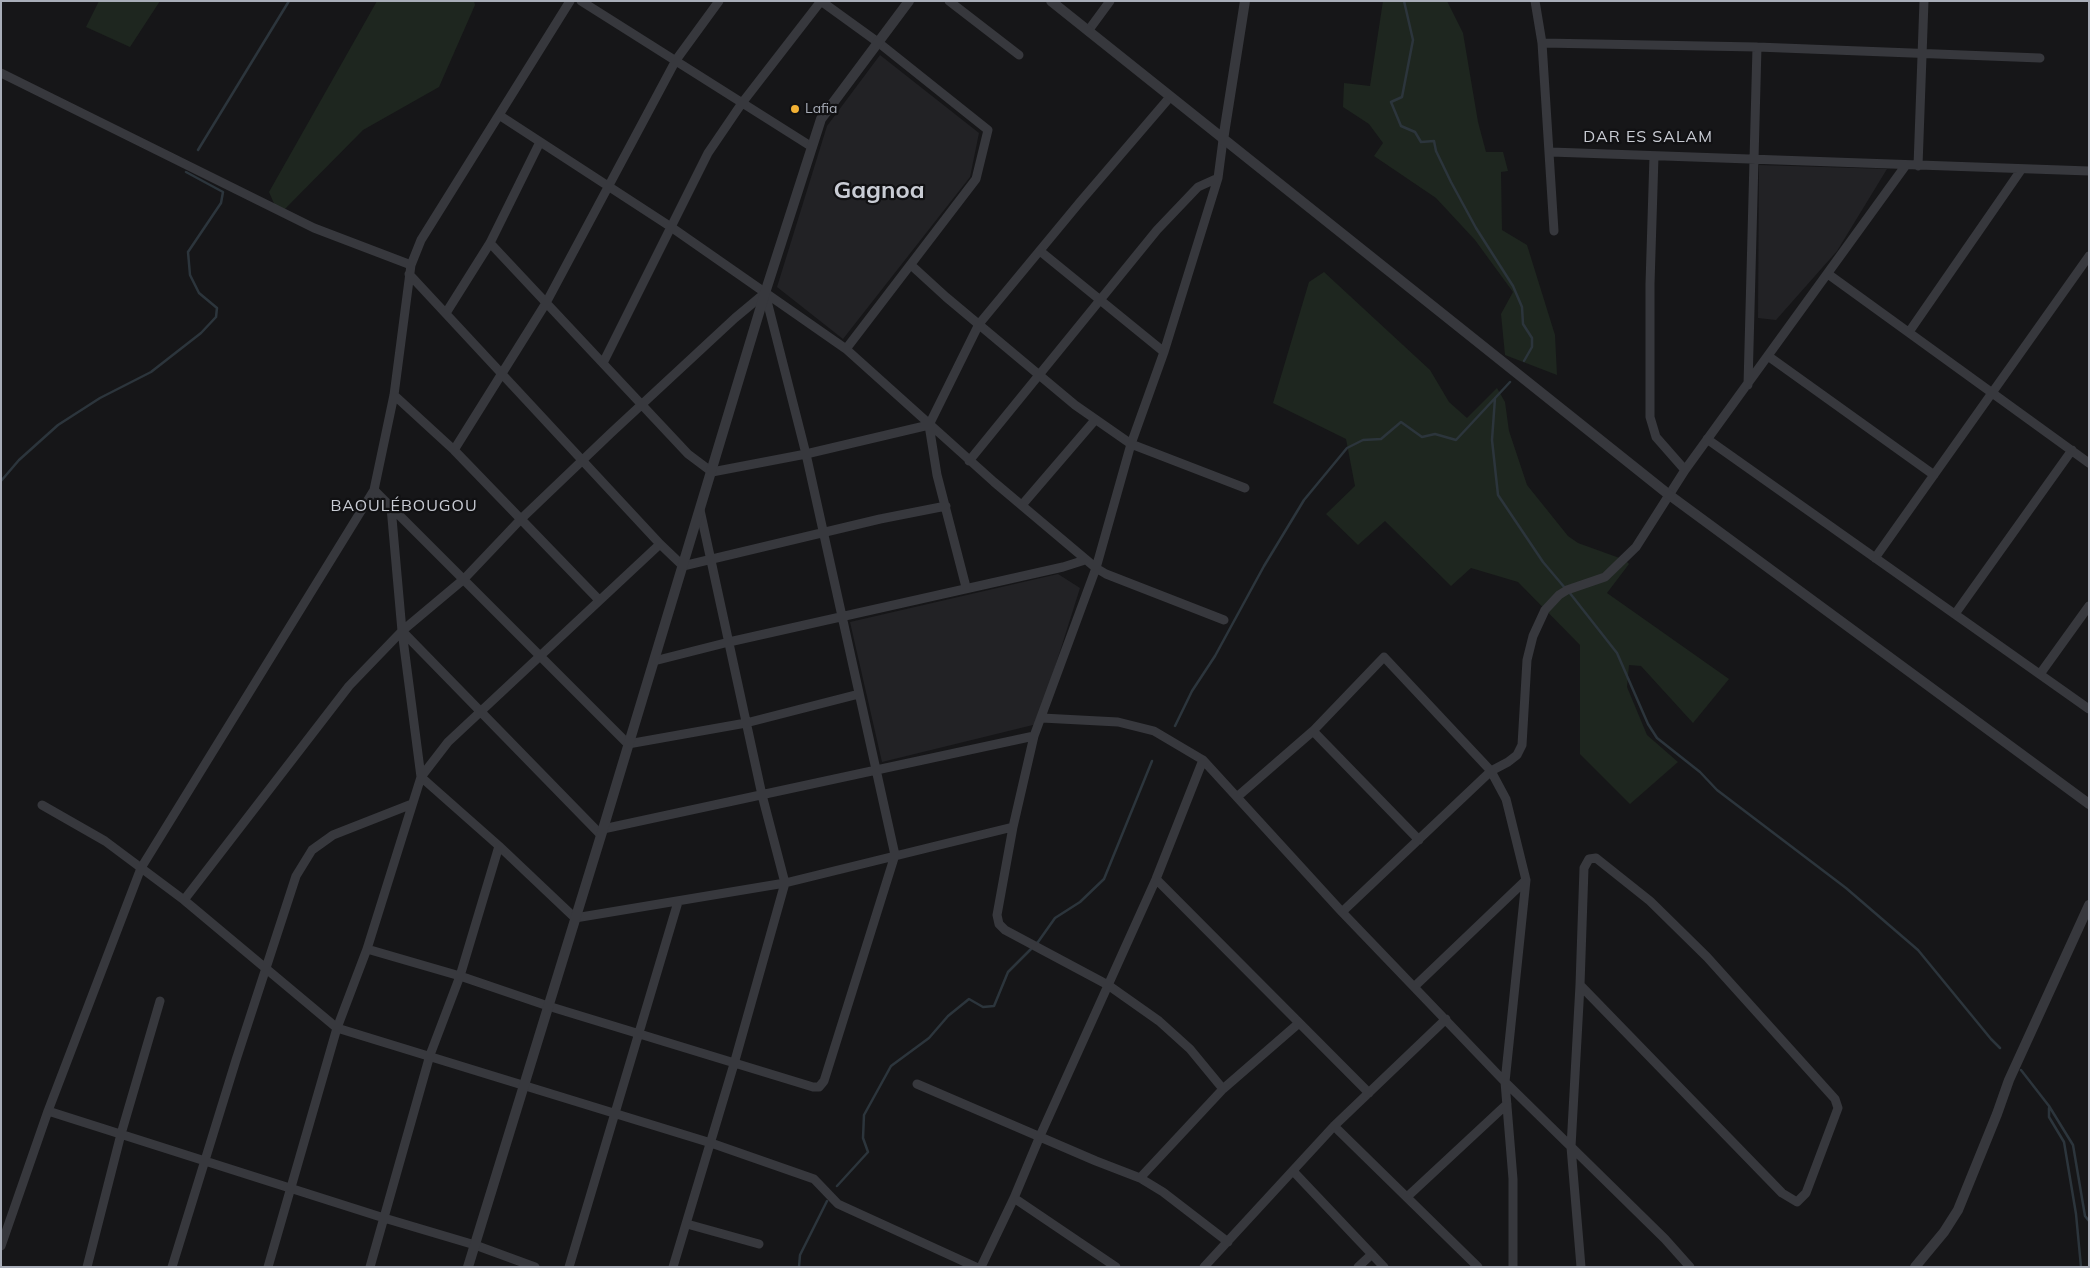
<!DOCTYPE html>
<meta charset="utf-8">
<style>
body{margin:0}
#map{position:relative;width:2090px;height:1268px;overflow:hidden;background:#161618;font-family:Mulish,sans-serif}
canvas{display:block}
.frame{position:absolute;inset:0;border:2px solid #a8adb8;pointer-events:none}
</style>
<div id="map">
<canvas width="2090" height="1268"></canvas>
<div class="frame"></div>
</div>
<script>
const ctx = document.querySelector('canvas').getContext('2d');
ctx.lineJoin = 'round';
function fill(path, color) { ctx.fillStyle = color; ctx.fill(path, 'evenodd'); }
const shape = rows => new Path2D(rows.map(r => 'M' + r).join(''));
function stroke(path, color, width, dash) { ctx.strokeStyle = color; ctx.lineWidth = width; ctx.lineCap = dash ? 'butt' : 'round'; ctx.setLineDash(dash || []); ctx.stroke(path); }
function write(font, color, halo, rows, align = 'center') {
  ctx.font = font + ' Mulish,sans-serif'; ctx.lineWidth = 4.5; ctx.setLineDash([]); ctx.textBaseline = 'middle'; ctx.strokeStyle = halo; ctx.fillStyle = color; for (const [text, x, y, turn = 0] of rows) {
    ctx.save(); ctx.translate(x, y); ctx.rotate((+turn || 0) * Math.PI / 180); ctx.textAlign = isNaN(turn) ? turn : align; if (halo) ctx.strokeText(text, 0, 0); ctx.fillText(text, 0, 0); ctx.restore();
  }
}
const built = shape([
 [880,55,979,133,970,177,843,339,777,287,827,126],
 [1759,165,1887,169,1837,251,1776,320,1758,318],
 [1058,574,1080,588,1037,724,882,762,850,622]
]);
const green = shape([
 [99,1,160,1,130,47,86,27],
 [377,1,474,1,475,5,439,87,363,130,279,215,269,192],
 [1383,1,1447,1,1463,33,1478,122,1486,152,1503,152,1508,171,1501,172,1502,230,1527,245,1555,335,1557,375,1505,355,1501,314,1513,292,1475,240,1436,198,1374,156,1383,143,1369,124,1343,107,1344,83,1370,86],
 [1324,272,1430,370,1449,402,1467,418,1497,388,1505,402,1509,431,1527,485,1568,536,1578,543,1625,560,1629,564,1607,593,1729,679,1693,723,1641,666,1629,665,1627,687,1647,735,1678,762,1630,804,1580,754,1580,645,1518,582,1471,568,1451,586,1385,521,1358,545,1326,514,1355,486,1346,439,1273,403,1309,282]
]);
const stream = shape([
 [1404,1,1413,40,1402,97,1391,102,1401,126,1415,132,1421,142,1434,141,1436,151,1451,182,1476,228,1513,286,1522,307,1523,324,1532,338,1532,347,1524,361],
 [198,150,289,1],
 [1495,398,1492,440,1498,495,1543,562,1565,588],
 [1,481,19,460,58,425,100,398,151,372,201,333,216,317,217,308,199,293,190,275,188,252,221,203,223,192,186,172],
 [1569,592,1617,653,1648,724,1657,738,1700,772,1717,790,1846,888,1918,950,1991,1039,2000,1048],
 [1175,726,1192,691,1215,656,1264,566,1304,500,1347,448,1363,440,1381,439,1401,422,1422,437,1435,434,1456,440,1510,382],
 [2021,1070,2049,1106,2073,1145,2085,1216,2089,1221],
 [2049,1108,2049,1117,2064,1142,2076,1214,2081,1267],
 [837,1186,868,1152,863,1138,864,1115,891,1066,929,1038,948,1016,969,999,983,1007,994,1006,1008,972,1038,942,1055,918,1080,902,1104,879,1152,761],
 [799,1267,800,1255,827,1201]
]);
const minor = shape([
 [581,1,812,147],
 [821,1,879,43,988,130,976,179,846,349],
 [949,1,1019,55],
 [1535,1,1542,43,1554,231],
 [1088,31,1110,1],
 [1542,43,1757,47,2040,58],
 [1,73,314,228,411,265],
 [499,115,671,227,846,349,994,482,1096,568,1106,574,1224,620],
 [1551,152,2089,171],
 [1654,156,1650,284,1650,417,1656,437,1685,470],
 [1918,166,1924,1],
 [490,243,688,454,712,472,806,454,929,425],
 [1040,251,1164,352],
 [911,265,946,297,1075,405,1131,444,1245,488],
 [409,274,660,544,683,566,880,519,946,506],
 [1828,274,2089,463],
 [446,313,490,243,540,142],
 [1909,332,2021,170],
 [1768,356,1934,475],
 [603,363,708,153,742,103,821,1],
 [1748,385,1757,47],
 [394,395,454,450,599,600],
 [1707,439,2089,709],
 [454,450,546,303,676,60,719,1],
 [969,461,1157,230,1198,187,1218,178],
 [374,490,628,744,746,723,859,694],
 [1022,505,1095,420],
 [391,507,402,631,421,777,499,846,575,918,785,883,1013,827],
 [1875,558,2089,256],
 [966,587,937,475,929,425,979,324,1080,202,1170,97],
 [1955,614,2072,450],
 [402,631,601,835],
 [654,661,729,642,1063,567,1085,560],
 [2040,674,2089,606],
 [1042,718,1118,722,1154,731,1203,760,1342,912,1414,987,1505,1082,1665,1239,1690,1267],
 [1313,731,1419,840],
 [1237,797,1313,731,1384,657,1491,771,1506,799,1526,880,1505,1082,1513,1179,1513,1267],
 [42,805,105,841,184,900,337,1028,711,1143,814,1179,838,1204,976,1267],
 [603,829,1034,736],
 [1156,879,1369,1093],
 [184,900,349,686,402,631,464,579,521,519,611,433,735,318,765,293],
 [1342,912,1491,771,1508,762,1517,755,1522,745,1527,660,1533,636,1545,610,1559,595,1567,590,1605,577,1636,547,1685,470,1906,165],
 [367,949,460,976,548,1006,813,1087,819,1087,824,1081,895,855,806,454,765,293],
 [1580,985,1782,1193,1797,1202,1806,1193,1838,1108,1835,1099,1707,957,1650,901,1596,858,1589,859,1584,868,1580,985,1571,1147,1581,1267],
 [1414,987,1526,880],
 [917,1084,1096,1161,1140,1178,1163,1192,1228,1242],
 [1223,1089,1190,1049,1159,1021,1108,985,1005,930,999,924,997,915,1013,827,1034,736,1096,568,1131,444,1164,352,1218,178,1223,140],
 [48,1111,384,1218,475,1245,535,1267],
 [1334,1126,1478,1267],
 [1293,1171,1384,1267],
 [1140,1178,1223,1089,1299,1023],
 [1407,1197,1507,1104],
 [1014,1198,1116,1267],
 [687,1224,759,1244],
 [1,1246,48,1111,141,868,374,490,394,395,411,265,421,240,570,1],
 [87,1267,121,1134,160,1001],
 [172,1267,236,1060,296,876,312,850,333,835,412,804],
 [268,1267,337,1028,367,949,421,777,448,742,660,544],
 [370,1267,430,1055,460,976,499,846],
 [569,1267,678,902],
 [673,1267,734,1064,785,883,762,795,700,510],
 [981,1267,1014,1198,1040,1136,1156,879,1203,760],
 [1204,1267,1334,1126,1446,1019],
 [1358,1267,1372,1254]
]);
const tertiary = shape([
 [1051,1,1668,494,2089,804],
 [1223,140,1245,1],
 [468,1267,603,829,765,293,821,119,909,1],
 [1915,1267,1944,1232,1958,1210,1997,1114,2009,1080,2089,905]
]);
const markers = [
 [795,109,5,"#f2b134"]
];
const poiNames = [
 ["Lafia",805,109]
];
const quarterNames = [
 ["DAR ES SALAM",1648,137],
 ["BAOULÉBOUGOU",404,506]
];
const townNames = [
 ["Gagnoa",879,191]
];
fill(built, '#222225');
fill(green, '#1e261f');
stroke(stream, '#2c353c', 2.5);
stroke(minor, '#37383d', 9);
stroke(tertiary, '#37383d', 10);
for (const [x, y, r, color] of markers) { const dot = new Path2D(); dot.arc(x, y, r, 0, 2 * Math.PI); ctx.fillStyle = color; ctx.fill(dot); stroke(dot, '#111113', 2); }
write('14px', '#a8adb8', '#111113', poiNames, 'left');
ctx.letterSpacing = '1px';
write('16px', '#c9ccd4', '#111113', quarterNames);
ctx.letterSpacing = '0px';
write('bold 24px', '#c9ccd4', '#111113', townNames);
</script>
